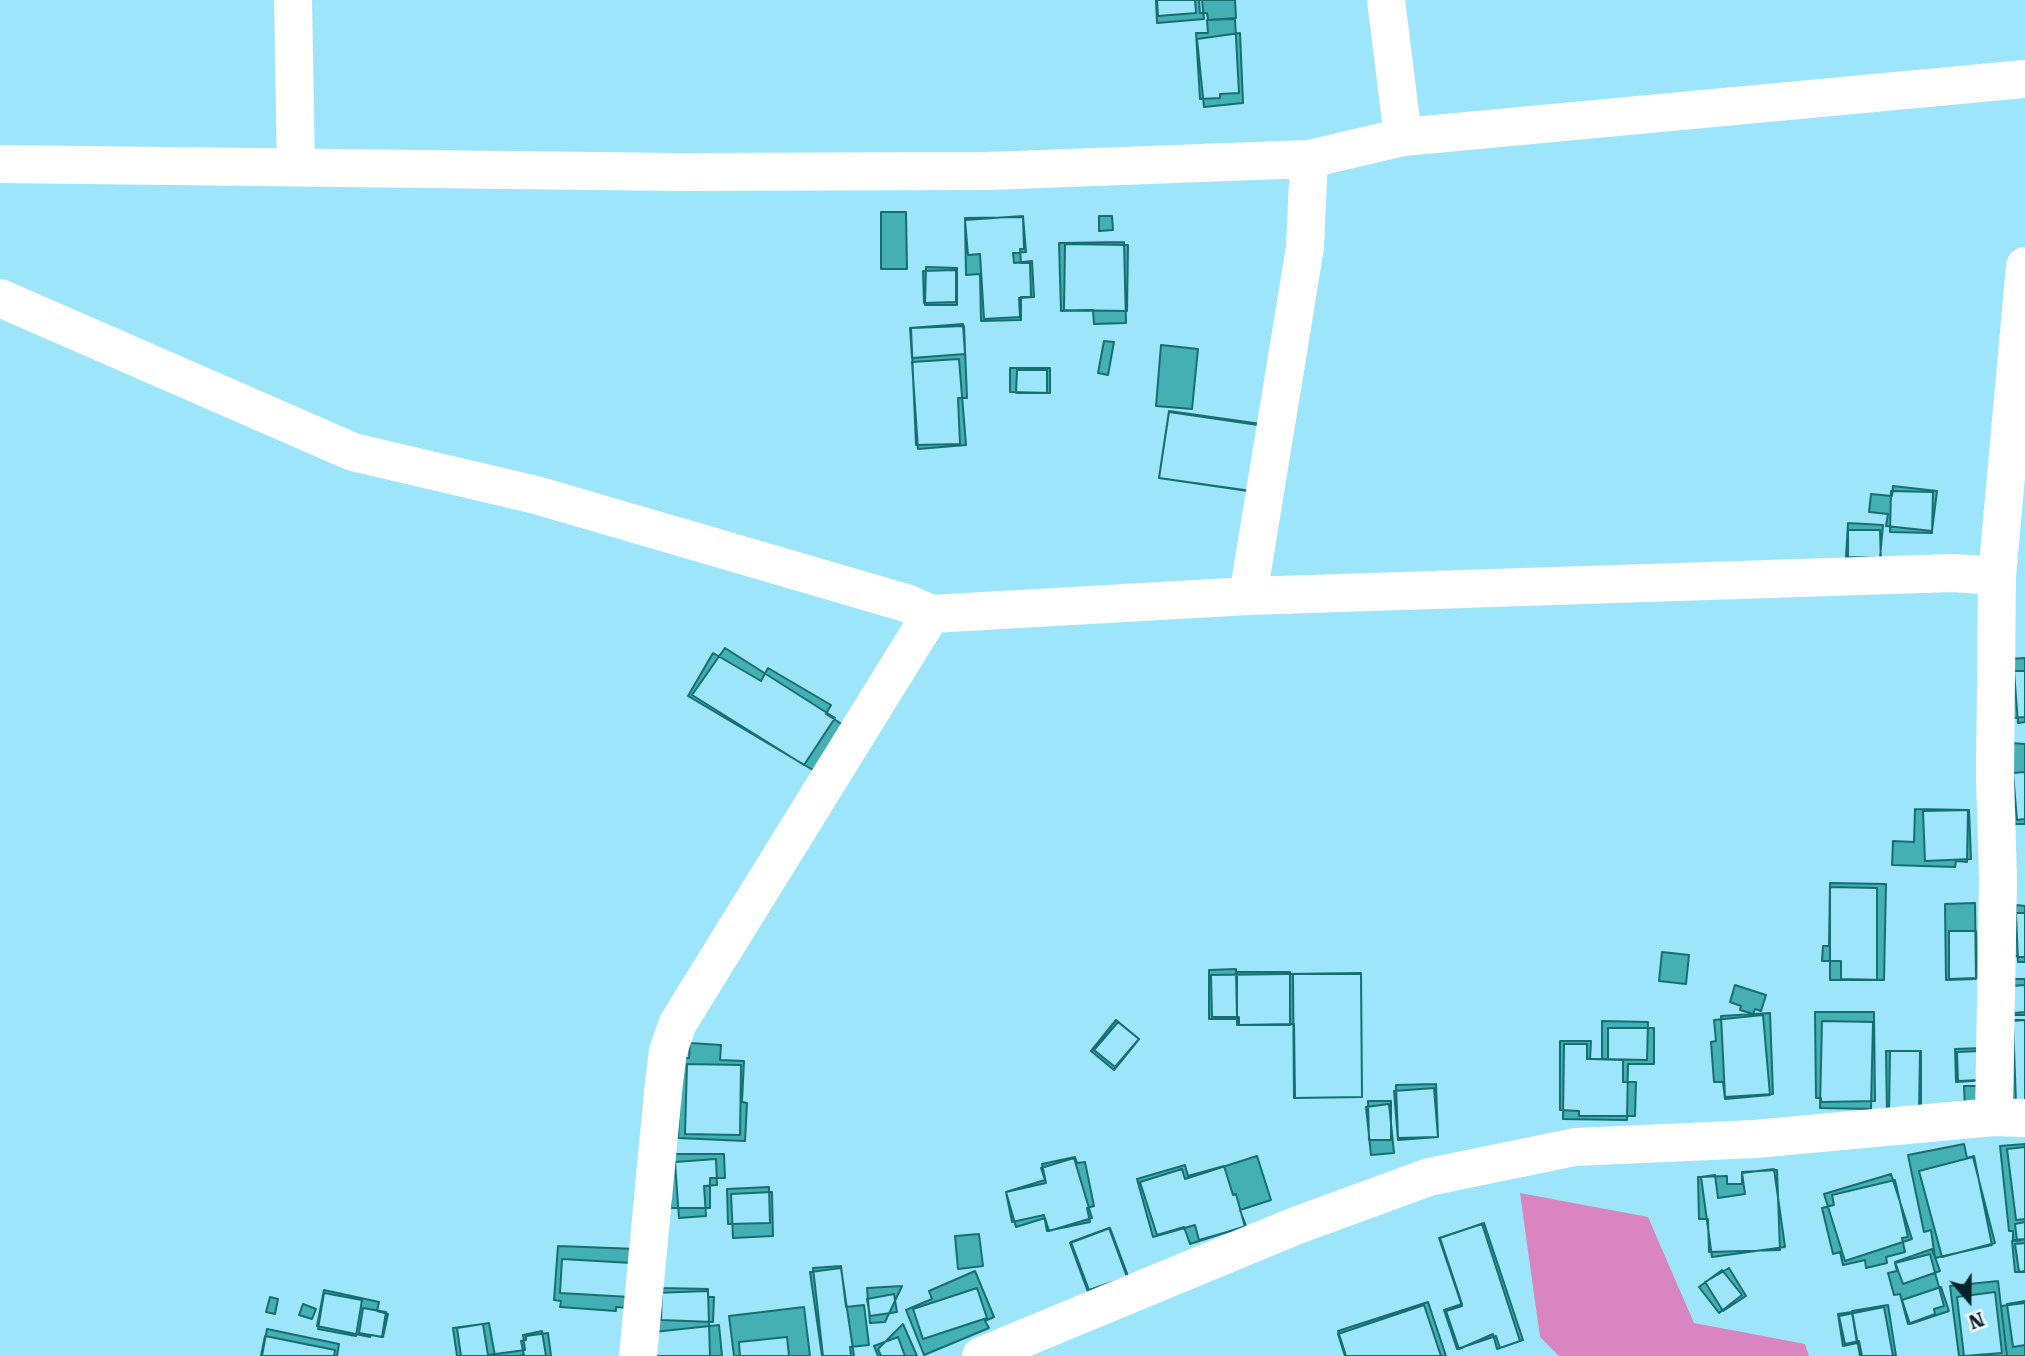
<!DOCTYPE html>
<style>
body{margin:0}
#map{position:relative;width:2025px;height:1356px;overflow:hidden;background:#9de5fb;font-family:"Roboto Serif",serif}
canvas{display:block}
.north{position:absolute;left:1934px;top:1265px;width:70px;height:70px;-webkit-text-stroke:5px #f3fbfe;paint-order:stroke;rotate:160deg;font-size:19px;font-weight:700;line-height:28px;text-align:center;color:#05242c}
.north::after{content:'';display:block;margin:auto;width:24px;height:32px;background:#05242c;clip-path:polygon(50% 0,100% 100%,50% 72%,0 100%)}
</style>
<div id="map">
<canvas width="2025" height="1356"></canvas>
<div class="north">N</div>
</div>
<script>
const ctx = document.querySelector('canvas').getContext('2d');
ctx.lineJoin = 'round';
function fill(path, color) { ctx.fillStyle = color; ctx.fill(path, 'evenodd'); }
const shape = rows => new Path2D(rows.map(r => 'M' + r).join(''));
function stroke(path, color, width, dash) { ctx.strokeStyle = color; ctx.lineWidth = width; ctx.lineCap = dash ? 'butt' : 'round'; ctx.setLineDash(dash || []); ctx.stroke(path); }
const forest = shape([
 [1520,1193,1648,1217,1694,1323,1805,1344,1809,1356,1559,1356,1540,1337]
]);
const building = shape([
 [1156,0,1202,0,1204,19,1157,23,1156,0],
 [1157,0,1195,0,1196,13,1158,16,1157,0],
 [1199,0,1235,0,1236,18,1208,20,1207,13,1200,13,1199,0],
 [1235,19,1239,93,1220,94,1220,98,1200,99,1196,33,1208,33,1207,20,1235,19],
 [1240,33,1243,103,1204,107,1197,39,1240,33],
 [881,212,906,212,907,269,881,269,881,212],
 [1023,216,1026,252,1013,253,1014,263,1032,261,1034,297,1019,298,1020,317,984,319,980,254,968,255,965,220,1023,216],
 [1099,216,1112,216,1113,230,1099,231,1099,216],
 [1023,217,1024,249,1020,249,1021,263,1030,263,1031,297,1021,297,1021,320,981,321,980,274,966,275,965,218,1023,217],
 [1124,242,1126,323,1094,324,1093,310,1061,311,1059,243,1124,242],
 [1065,244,1128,245,1127,311,1064,310,1065,244],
 [926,267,957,268,957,305,925,305,926,267],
 [956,270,956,302,924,303,923,271,956,270],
 [963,324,965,354,912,358,910,328,963,324],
 [964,326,967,398,958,398,960,444,916,445,911,328,964,326],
 [1104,341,1114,342,1108,375,1098,373,1104,341],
 [1161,345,1198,349,1192,409,1156,406,1161,345],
 [959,359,966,445,918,449,912,362,959,359],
 [1010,368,1050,368,1050,393,1010,392,1010,368],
 [1017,370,1047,370,1047,393,1016,393,1017,370],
 [1169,411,1261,424,1251,491,1159,478,1169,411],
 [1169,412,1265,426,1255,492,1159,478,1169,412],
 [1893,486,1937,491,1932,531,1886,526,1888,514,1869,512,1871,494,1892,496,1893,486],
 [1891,491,1933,492,1932,533,1890,532,1891,491],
 [1848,523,1883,525,1880,558,1846,557,1848,523],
 [1848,530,1880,530,1881,564,1848,564,1848,530],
 [725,648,835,718,804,765,692,695,725,648],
 [713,653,761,681,768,668,831,705,826,714,845,726,818,773,688,696,713,653],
 [2025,658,2025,717,2010,718,2008,659,2025,658],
 [2014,671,2025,671,2025,722,2018,723,2014,671],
 [2011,743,2025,744,2025,824,2014,824,2011,743],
 [2025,772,2025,819,2017,820,2013,773,2025,772],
 [1915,809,1968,810,1967,862,1956,861,1955,867,1892,865,1893,841,1914,842,1915,809],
 [1969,810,1971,859,1925,861,1923,811,1969,810],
 [1830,883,1886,884,1884,980,1841,979,1841,961,1822,961,1823,946,1829,946,1830,883],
 [1830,887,1877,888,1877,980,1830,980,1830,887],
 [1975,903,1976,979,1946,980,1945,904,1975,903],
 [2016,905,2025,906,2025,957,2012,956,2016,905],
 [2016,913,2025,913,2025,962,2018,962,2016,913],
 [1949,931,1976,931,1977,978,1949,979,1949,931],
 [1662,952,1689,955,1686,984,1659,981,1662,952],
 [1236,969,1237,1019,1209,1019,1209,970,1236,969],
 [1237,972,1290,972,1290,1025,1237,1025,1237,972],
 [1361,973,1362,1097,1295,1098,1294,1024,1239,1025,1239,1017,1212,1017,1211,975,1361,973],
 [1293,974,1361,974,1362,1097,1294,1098,1293,974],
 [2010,979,2025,979,2025,1015,2010,1015,2010,979],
 [1735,985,1766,995,1761,1011,1755,1009,1753,1014,1740,1010,1741,1006,1730,1002,1735,985],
 [2025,985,2025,1012,2014,1013,2012,986,2025,985],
 [1815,1012,1874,1012,1875,1101,1821,1102,1821,1098,1816,1098,1815,1012],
 [1770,1013,1773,1094,1725,1097,1721,1016,1770,1013],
 [1763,1015,1770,1095,1725,1099,1723,1082,1714,1082,1711,1042,1716,1041,1714,1020,1763,1015],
 [1116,1020,1139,1039,1114,1070,1091,1051,1116,1020],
 [2013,1020,2025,1020,2025,1104,2016,1104,2013,1020],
 [2025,1020,2025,1101,2013,1102,2011,1021,2025,1020],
 [1602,1021,1648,1022,1647,1060,1602,1059,1602,1021],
 [1822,1021,1873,1022,1871,1109,1820,1108,1822,1021],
 [1118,1022,1139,1039,1115,1067,1094,1050,1118,1022],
 [1608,1028,1654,1028,1654,1064,1628,1064,1627,1120,1563,1119,1564,1044,1587,1044,1587,1059,1608,1059,1608,1028],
 [1560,1041,1591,1041,1590,1059,1623,1060,1623,1082,1636,1082,1635,1116,1579,1116,1579,1111,1560,1110,1560,1041],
 [690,1043,721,1045,720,1060,744,1061,742,1102,747,1103,745,1141,678,1138,682,1058,689,1058,690,1043],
 [1984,1048,1986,1080,1956,1082,1955,1049,1984,1048],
 [1886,1051,1921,1051,1921,1113,1887,1114,1886,1051],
 [1890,1051,1920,1051,1919,1113,1889,1113,1890,1051],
 [1980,1051,1981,1080,1958,1081,1957,1052,1980,1051],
 [687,1064,741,1065,740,1135,685,1134,687,1064],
 [1436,1084,1438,1137,1398,1138,1396,1085,1436,1084],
 [1964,1086,1981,1086,1982,1108,1965,1108,1964,1086],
 [1434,1088,1438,1137,1398,1140,1394,1091,1434,1088],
 [1368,1101,1391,1101,1391,1140,1369,1140,1368,1101],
 [1389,1104,1394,1153,1371,1155,1366,1107,1389,1104],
 [1964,1144,1967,1158,1974,1156,1992,1245,1935,1258,1931,1230,1924,1232,1908,1155,1964,1144],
 [2025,1144,2025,1239,2013,1240,2013,1231,2009,1231,2000,1146,2025,1144],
 [2025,1147,2025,1219,2016,1220,2007,1149,2025,1147],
 [671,1154,724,1154,725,1178,710,1178,710,1208,671,1208,671,1154],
 [1257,1156,1271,1200,1240,1210,1246,1226,1190,1244,1184,1227,1157,1235,1140,1182,1182,1169,1185,1179,1257,1156],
 [1075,1157,1077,1163,1085,1162,1094,1206,1087,1208,1090,1222,1047,1231,1044,1215,1012,1222,1006,1192,1046,1183,1042,1164,1075,1157],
 [1973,1157,1995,1243,1942,1257,1919,1171,1973,1157],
 [1074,1158,1092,1218,1049,1231,1045,1218,1016,1227,1006,1192,1045,1180,1041,1168,1074,1158],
 [716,1159,717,1185,704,1186,706,1216,679,1218,675,1162,716,1159],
 [1185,1165,1188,1176,1224,1166,1233,1195,1236,1194,1245,1227,1199,1240,1195,1225,1153,1237,1137,1179,1185,1165],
 [1774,1169,1785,1247,1712,1257,1701,1177,1715,1175,1718,1198,1745,1194,1742,1173,1774,1169],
 [1777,1170,1780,1250,1709,1252,1708,1219,1699,1219,1698,1177,1727,1176,1727,1184,1742,1184,1742,1172,1777,1170],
 [1891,1174,1912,1239,1845,1261,1824,1194,1891,1174],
 [1895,1180,1908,1237,1902,1238,1905,1252,1886,1257,1887,1263,1866,1268,1865,1260,1843,1265,1840,1252,1833,1254,1822,1208,1834,1205,1832,1195,1895,1180],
 [769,1187,770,1223,728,1224,727,1189,769,1187],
 [772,1192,773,1236,733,1238,731,1194,772,1192],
 [2025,1222,2025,1239,2017,1241,2015,1224,2025,1222],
 [1484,1223,1523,1340,1500,1348,1496,1336,1457,1349,1444,1310,1462,1304,1440,1238,1484,1223],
 [1482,1224,1520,1341,1497,1349,1493,1334,1459,1349,1446,1311,1462,1306,1439,1238,1482,1224],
 [1109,1228,1127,1277,1089,1290,1071,1242,1109,1228],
 [1110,1228,1128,1276,1088,1292,1070,1243,1110,1228],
 [979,1234,983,1266,958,1269,955,1236,979,1234],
 [2025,1239,2025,1272,2015,1272,2012,1241,2025,1239],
 [2025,1243,2025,1271,2019,1272,2015,1244,2025,1243],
 [558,1246,637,1249,631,1308,616,1307,616,1311,560,1307,561,1301,554,1300,558,1246],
 [1932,1249,1940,1271,1903,1284,1895,1262,1932,1249],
 [1930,1254,1944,1306,1934,1309,1935,1314,1908,1324,1900,1294,1894,1295,1888,1273,1897,1271,1895,1263,1930,1254],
 [562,1259,632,1263,630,1297,560,1293,562,1259],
 [841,1266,846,1307,864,1305,869,1345,850,1347,851,1356,823,1356,813,1268,841,1266],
 [841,1268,854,1356,822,1356,810,1272,841,1268],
 [1729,1268,1746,1296,1723,1311,1705,1282,1729,1268],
 [1722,1270,1742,1295,1719,1313,1699,1287,1722,1270],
 [975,1271,994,1317,985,1321,989,1328,924,1355,906,1310,932,1299,929,1291,975,1271],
 [1998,1281,2007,1356,1959,1356,1950,1286,1998,1281],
 [902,1286,885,1322,870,1323,867,1288,902,1286],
 [1941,1287,1949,1311,1910,1324,1902,1300,1941,1287],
 [662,1288,708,1289,708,1297,714,1297,713,1322,661,1320,662,1288],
 [977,1288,987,1318,923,1339,913,1309,977,1288],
 [324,1290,379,1302,377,1311,388,1314,383,1337,371,1335,370,1337,317,1326,324,1290],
 [708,1291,710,1356,655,1356,654,1293,708,1291],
 [1995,1292,2002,1353,1964,1356,1957,1297,1995,1292],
 [324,1293,362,1300,356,1336,318,1329,324,1293],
 [894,1294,897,1312,870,1316,867,1299,894,1294],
 [270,1297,278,1299,275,1314,266,1312,270,1297],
 [2025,1301,2025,1345,2013,1347,2007,1304,2025,1301],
 [1428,1302,1446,1356,1346,1356,1338,1331,1428,1302],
 [2025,1303,2025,1356,2007,1356,2001,1306,2025,1303],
 [303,1304,316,1309,312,1319,299,1315,303,1304],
 [1424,1305,1441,1356,1345,1356,1338,1334,1424,1305],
 [1888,1305,1896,1356,1860,1356,1852,1311,1888,1305],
 [804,1307,810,1356,734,1356,729,1316,804,1307],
 [1884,1307,1893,1356,1862,1356,1859,1341,1845,1344,1839,1316,1884,1307],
 [363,1308,386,1312,382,1337,359,1333,363,1308],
 [1852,1312,1857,1343,1843,1346,1838,1314,1852,1312],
 [489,1323,495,1356,461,1356,457,1328,489,1323],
 [483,1324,488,1355,525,1350,523,1335,542,1331,546,1356,457,1356,453,1328,483,1324],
 [903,1324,917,1356,881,1356,878,1349,903,1324],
 [719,1325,722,1356,656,1356,654,1332,719,1325],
 [267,1329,339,1344,337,1356,262,1356,267,1329],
 [548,1333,551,1356,519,1356,524,1355,521,1341,526,1340,526,1336,548,1333],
 [265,1336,335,1350,334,1356,261,1356,265,1336],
 [787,1337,789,1356,740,1356,739,1342,787,1337],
 [898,1337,905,1356,878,1356,874,1346,898,1337]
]);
const minor = shape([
 [293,0,296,167],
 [1386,0,1403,137],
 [0,164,678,172,988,171,1309,159,1403,137,2025,79],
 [0,298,353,452,536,495,906,603,931,614,1248,596,1953,573,1997,576],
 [1248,596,1305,247,1309,159],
 [1994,1117,1998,879,1995,777,1997,576,2025,266],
 [638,1356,664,1082,668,1051,678,1023,931,614],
 [981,1356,1295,1226,1429,1177,1575,1147,1755,1139,1994,1117,2025,1118]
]);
fill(forest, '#d985c0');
fill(building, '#45b0b4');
stroke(building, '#166e71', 2);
stroke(minor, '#fff', 38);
</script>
